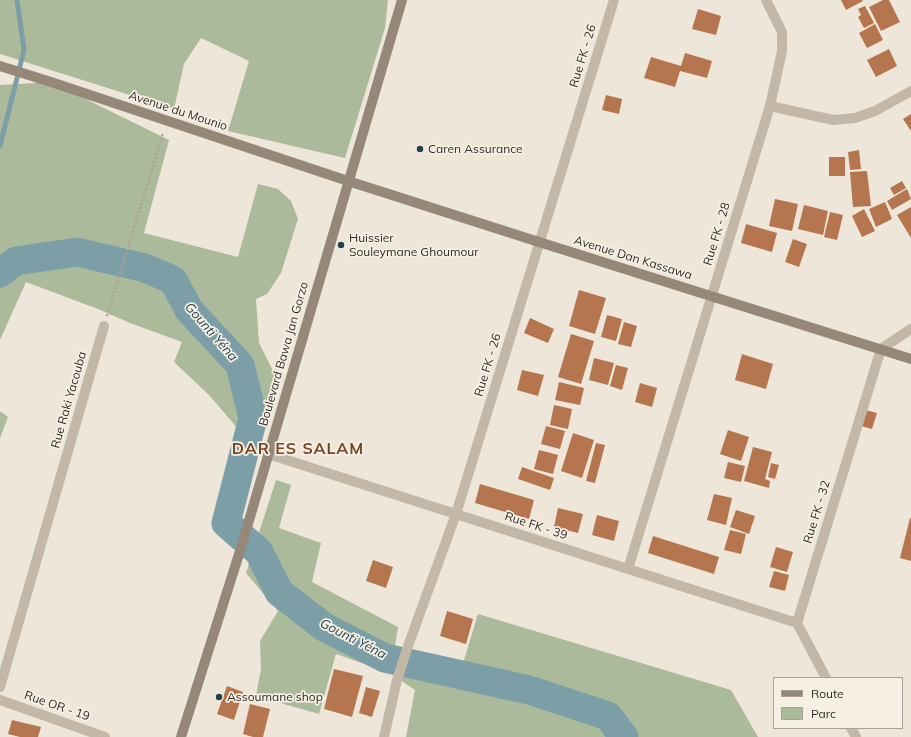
<!DOCTYPE html>
<meta charset="utf-8">
<style>
body{margin:0}
#map{position:relative;width:911px;height:737px;overflow:hidden;background:#ede6d9;font-family:Mulish,sans-serif}
canvas{display:block}
.legend{position:absolute;left:773px;top:677px;width:130px;height:52px;box-sizing:border-box;background:#f6f0e4;border:1px solid #a7a198;margin:0;padding:5px 7px;list-style:none;font-size:12px;color:#312b26}
.legend li{display:flex;align-items:center;gap:8px;height:20px}
.legend b{width:20px;border:1px solid #a7a198}
</style>
<div id="map">
<canvas width="911" height="737"></canvas>
<ul class="legend">
<li><b style="height:5px;background:#968879"></b>Route</li>
<li><b style="height:11px;background:#abba9b"></b>Parc</li>
</ul>
</div>
<script>
const ctx = document.querySelector('canvas').getContext('2d');
ctx.lineJoin = 'round';
function fill(path, color) { ctx.fillStyle = color; ctx.fill(path, 'evenodd'); }
const shape = rows => new Path2D(rows.map(r => 'M' + r).join(''));
function stroke(path, color, width, dash) { ctx.strokeStyle = color; ctx.lineWidth = width; ctx.lineCap = dash ? 'butt' : 'round'; ctx.setLineDash(dash || []); ctx.stroke(path); }
function write(font, color, halo, rows, align = 'center') {
  ctx.font = font + ' Mulish,sans-serif'; ctx.lineWidth = 3.5; ctx.setLineDash([]); ctx.textBaseline = 'middle'; ctx.strokeStyle = halo; ctx.fillStyle = color; for (const [text, x, y, turn = 0] of rows) {
    ctx.save(); ctx.translate(x, y); ctx.rotate((+turn || 0) * Math.PI / 180); ctx.textAlign = isNaN(turn) ? turn : align; if (halo) ctx.strokeText(text, 0, 0); ctx.fillText(text, 0, 0); ctx.restore();
  }
}
const green = shape([
 [0,0,388,0,385,28,345,158,228,131,249,61,201,38,184,64,174,109,0,54],
 [51,82,169,140,144,233,238,257,258,184,278,189,291,201,298,219,281,273,267,294,256,299,259,343,276,377,247,465,228,536,219,531,239,430,209,395,174,362,182,342,130,323,98,309,26,282,0,340,0,85],
 [0,411,8,417,0,438],
 [276,480,291,485,279,528,321,543,312,582,398,627,395,646,419,656,461,670,478,614,731,690,758,737,406,737,415,690,390,673,336,654,319,714,256,696,261,669,260,641,278,611,246,573]
]);
const stream = shape([
 [0,146,24,50,17,0]
]);
const river = shape([
 [0,273,16,261,77,252,145,268,173,280,189,310,240,365,253,418,226,523,259,552,279,592,324,627,385,658,529,690,608,716,624,737]
]);
const building = shape([
 [841,0,862,0,863,1,846,10],
 [883,0,889,0,900,22,881,31,869,7],
 [865,6,874,23,864,28,858,17,861,15,858,9],
 [698,9,721,16,716,35,692,29],
 [875,24,883,40,867,48,859,33],
 [889,49,897,66,876,77,867,60],
 [685,53,712,61,707,78,680,71,675,87,644,78,651,57,681,66],
 [606,95,622,99,619,114,602,110],
 [911,114,911,131,903,119],
 [859,150,861,169,850,170,848,152],
 [829,157,845,157,845,176,829,176],
 [867,171,871,206,853,207,850,172],
 [902,181,906,188,894,195,890,188],
 [907,189,911,199,892,210,887,201],
 [775,199,798,204,792,231,769,226],
 [885,202,892,219,876,227,869,209],
 [804,205,828,211,823,235,798,229],
 [911,207,911,238,897,215],
 [864,209,875,231,862,237,852,216],
 [830,212,843,215,837,240,824,237],
 [746,224,777,233,772,252,741,243],
 [793,239,807,244,799,267,785,262],
 [579,290,606,298,595,334,569,326],
 [607,315,622,319,616,341,601,337],
 [530,318,554,329,548,343,524,333],
 [624,322,637,326,631,347,618,344],
 [571,334,594,341,581,384,558,377],
 [742,354,773,364,766,389,735,380],
 [594,358,614,363,608,385,589,380],
 [616,365,628,368,622,390,610,386],
 [522,370,544,375,538,396,517,390],
 [559,382,584,388,580,405,555,400],
 [640,383,657,388,652,407,635,402],
 [554,405,572,409,568,429,550,425],
 [865,410,877,413,872,429,861,426],
 [546,426,565,431,560,449,541,444],
 [728,430,749,437,741,461,720,454],
 [573,433,594,440,582,478,561,471],
 [596,443,605,445,595,483,586,481],
 [753,447,772,452,765,479,770,481,769,488,744,481],
 [539,450,558,455,553,474,534,469],
 [728,462,745,466,741,482,724,478],
 [771,463,779,465,775,479,768,477],
 [522,467,554,478,550,490,518,479],
 [480,484,534,500,529,519,475,503],
 [714,494,732,498,726,525,707,520],
 [558,508,583,514,578,533,554,527],
 [736,510,755,516,749,534,730,527],
 [597,515,619,521,614,541,592,535],
 [910,518,911,518,911,561,900,558],
 [730,530,746,534,741,554,724,550],
 [653,536,719,557,714,574,648,553],
 [776,547,793,552,787,572,770,567],
 [373,560,393,567,386,588,366,581],
 [774,571,789,575,785,591,769,587],
 [447,611,473,619,466,644,440,636],
 [334,669,363,676,352,717,324,709],
 [227,686,243,692,234,720,217,714],
 [366,687,380,691,372,717,359,713],
 [250,704,270,709,263,737,253,737,243,734],
 [12,720,41,727,38,737,20,737,8,734]
]);
const path = shape([
 [107,316,163,133]
]);
const street = shape([
 [770,106,833,120,855,118,875,111,911,91],
 [268,454,797,623],
 [628,569,770,106,782,51,782,32,766,0],
 [826,678,797,623,881,349,911,329],
 [0,687,104,326],
 [0,700,105,737],
 [851,728,856,737],
 [384,737,397,680,408,646,456,514,614,0]
]);
const secondary = shape([
 [0,66,51,82,348,181,539,242,911,359],
 [181,737,240,551,402,0]
]);
const markers = [
 [420,149,4,"#22434c"],
 [341,245,4,"#22434c"],
 [219,697,4,"#22434c"]
];
const streetNames = [
 ["Rue FK - 26",583,56,-73],
 ["Avenue du Mounio",178,111,18],
 ["Rue FK - 28",717,234,-73],
 ["Avenue Dan Kassawa",633,258,17],
 ["Boulevard Bawa Jan Gorzo",284,354,-74],
 ["Rue FK - 26",488,365,-73],
 ["Rue Raki Yacouba",69,400,-74],
 ["Rue FK - 32",817,512,-73],
 ["Rue FK - 39",536,526,18],
 ["Rue OR - 19",57,706,19]
];
const poiNames = [
 ["Caren Assurance",428,149],
 ["Huissier",349,238],
 ["Souleymane Ghoumour",349,252],
 ["Assoumane shop",227,697]
];
const waterNames = [
 ["Gounti Yéna",211,332,49],
 ["Gounti Yéna",353,639,27]
];
const districtNames = [
 ["DAR ES SALAM",298,449]
];
fill(green, '#abba9b');
stroke(stream, '#7c9ea6', 5);
stroke(river, '#7c9ea6', 29);
fill(building, '#b5764f');
stroke(path, '#afa291', 2.5, [2, 2]);
stroke(street, '#c3b8a7', 10);
stroke(secondary, '#968879', 10);
for (const [x, y, r, color] of markers) { const dot = new Path2D(); dot.arc(x, y, r, 0, 2 * Math.PI); ctx.fillStyle = color; ctx.fill(dot); stroke(dot, '#f6f0e4', 1.5); }
write('12px', '#312b26', '#f6f0e4', streetNames);
write('12px', '#312b26', '#f6f0e4', poiNames, 'left');
write('italic 13px', '#22434c', '#f6f0e4', waterNames);
ctx.letterSpacing = '1px';
write('bold 16px', '#75462a', '#f6f0e4', districtNames);
ctx.letterSpacing = '0px';
</script>
